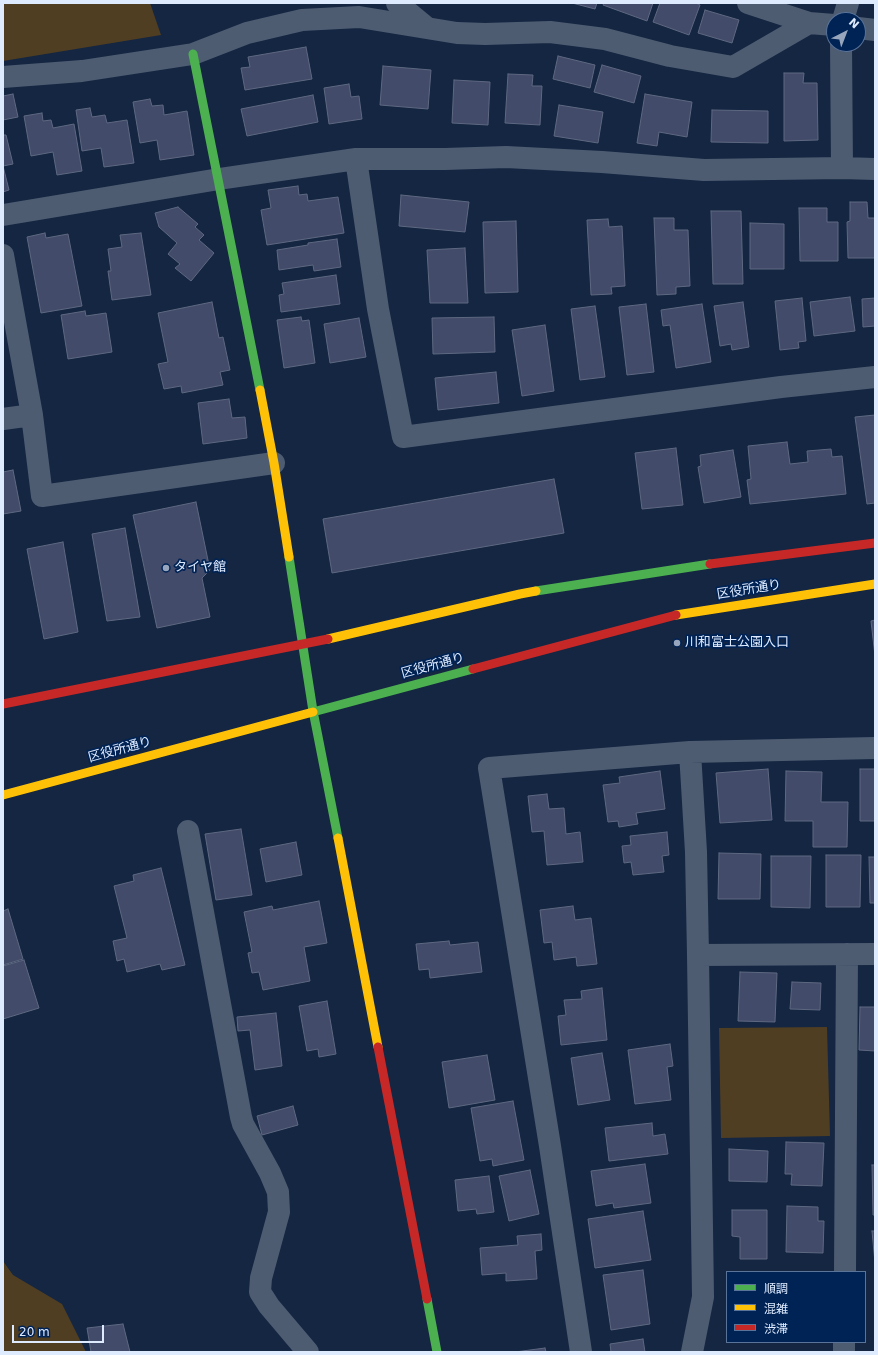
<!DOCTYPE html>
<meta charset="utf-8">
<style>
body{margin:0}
#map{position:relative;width:878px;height:1355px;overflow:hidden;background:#142641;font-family:"DejaVu Sans","Noto Sans JP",sans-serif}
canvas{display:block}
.frame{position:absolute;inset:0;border:4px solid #deebff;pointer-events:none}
.legend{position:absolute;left:726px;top:1271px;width:140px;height:72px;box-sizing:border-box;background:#002355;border:1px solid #597399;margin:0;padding:5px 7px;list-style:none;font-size:12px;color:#deebff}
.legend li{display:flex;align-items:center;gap:8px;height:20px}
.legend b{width:20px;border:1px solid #597399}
.north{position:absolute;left:826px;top:12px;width:40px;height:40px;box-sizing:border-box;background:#002355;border:1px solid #597399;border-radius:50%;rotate:42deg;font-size:11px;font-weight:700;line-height:16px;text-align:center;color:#deebff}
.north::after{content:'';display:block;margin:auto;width:14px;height:18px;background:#97a6bc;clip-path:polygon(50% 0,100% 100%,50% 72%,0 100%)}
.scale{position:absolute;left:12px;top:1325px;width:92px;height:18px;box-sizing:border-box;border:2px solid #deebff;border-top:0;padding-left:5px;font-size:12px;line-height:14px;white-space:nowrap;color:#deebff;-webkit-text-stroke:3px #002355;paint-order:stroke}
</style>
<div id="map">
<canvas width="878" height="1355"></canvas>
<div class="frame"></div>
<ul class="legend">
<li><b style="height:5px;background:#4caf50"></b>順調</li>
<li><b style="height:5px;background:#ffc107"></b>混雑</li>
<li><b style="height:5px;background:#c62828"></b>渋滞</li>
</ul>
<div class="north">N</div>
<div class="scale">20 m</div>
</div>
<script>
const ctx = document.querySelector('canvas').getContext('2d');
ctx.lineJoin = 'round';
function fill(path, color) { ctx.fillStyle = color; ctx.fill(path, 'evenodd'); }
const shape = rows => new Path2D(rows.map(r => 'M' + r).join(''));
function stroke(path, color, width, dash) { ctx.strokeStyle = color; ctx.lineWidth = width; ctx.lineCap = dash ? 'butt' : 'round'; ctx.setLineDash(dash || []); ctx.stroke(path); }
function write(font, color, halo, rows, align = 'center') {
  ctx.font = font + ' "DejaVu Sans","Noto Sans JP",sans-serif'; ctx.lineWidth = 3.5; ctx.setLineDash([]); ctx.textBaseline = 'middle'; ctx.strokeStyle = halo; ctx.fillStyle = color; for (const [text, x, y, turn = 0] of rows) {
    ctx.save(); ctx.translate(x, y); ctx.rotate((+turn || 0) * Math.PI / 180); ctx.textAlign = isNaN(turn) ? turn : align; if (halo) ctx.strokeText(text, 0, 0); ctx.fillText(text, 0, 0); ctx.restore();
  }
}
const green = shape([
 [3,3,150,3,161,35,3,61],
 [827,1027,830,1136,721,1138,719,1028],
 [3,1261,13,1275,62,1304,86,1352,3,1352]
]);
const building = shape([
 [572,3,597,3,595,9,572,3],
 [604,3,653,3,647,21,603,5,604,3],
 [660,3,696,3,700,5,689,35,653,22,660,3],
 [705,10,739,20,732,43,698,33,705,10],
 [306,47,312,79,245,90,241,68,250,67,248,57,306,47],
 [558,56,595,65,590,88,553,79,558,56],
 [602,65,641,76,634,103,594,92,602,65],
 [383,66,431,70,428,109,380,105,383,66],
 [784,73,804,73,803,83,817,83,818,140,784,141,784,73],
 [508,74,533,75,532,86,542,86,540,125,505,123,508,74],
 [454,80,490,82,488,125,452,123,454,80],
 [349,84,351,97,359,96,362,119,329,124,324,88,349,84],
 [13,94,18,117,3,120,3,96,13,94],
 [645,94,692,102,687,137,659,132,657,146,637,143,645,94],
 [313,95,318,122,247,136,241,109,313,95],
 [150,99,152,106,163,105,164,115,187,111,194,155,160,160,157,140,140,143,133,102,150,99],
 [559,105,603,112,598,143,554,136,559,105],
 [90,108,92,117,105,115,107,123,127,120,134,163,104,167,101,148,82,151,76,110,90,108],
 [712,110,768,111,768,143,711,142,712,110],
 [42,113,43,121,51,120,53,128,74,124,82,171,57,175,53,152,31,156,24,116,42,113],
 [3,135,6,135,13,164,3,166,9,190,3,192,3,135],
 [298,186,299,195,307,194,308,201,338,197,344,233,267,245,261,210,271,208,268,190,298,186],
 [401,195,469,202,465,232,399,226,401,195],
 [850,202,867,202,868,218,875,218,875,258,848,258,847,222,850,221,850,202],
 [178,207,198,224,195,227,204,235,199,240,214,253,191,281,175,268,180,264,168,254,177,243,159,227,155,213,178,207],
 [799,208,827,208,827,222,838,222,838,261,800,261,799,208],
 [711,211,741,211,743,284,713,284,711,211],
 [654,218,674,218,674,230,688,230,690,286,676,287,676,294,657,295,654,218],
 [608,219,609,227,622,226,625,286,611,287,612,294,591,295,587,220,608,219],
 [516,221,518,292,485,293,483,222,516,221],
 [750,223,784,224,784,269,750,269,750,223],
 [45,233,46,238,68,234,82,306,41,313,27,237,45,233],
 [141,233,151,295,112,300,108,271,111,271,108,249,122,247,120,235,141,233],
 [337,239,341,267,314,271,313,265,279,270,277,250,308,245,308,243,337,239],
 [465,248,468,303,430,303,427,250,465,248],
 [336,275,340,304,281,312,279,295,284,294,282,283,336,275],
 [850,297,855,331,814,336,810,302,850,297],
 [802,298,806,341,798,342,799,348,780,350,775,301,802,298],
 [875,298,875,326,863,327,862,299,875,298],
 [212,302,219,338,223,337,230,370,220,372,223,385,182,393,181,386,164,389,158,364,168,362,158,313,212,302],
 [743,302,749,347,732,350,731,344,720,346,714,306,743,302],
 [646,304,654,372,627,375,619,307,646,304],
 [702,304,711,362,676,368,670,325,663,326,661,310,702,304],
 [595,306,605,377,580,380,571,309,595,306],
 [85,311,86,316,106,313,112,352,68,359,61,315,85,311],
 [301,317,302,321,309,320,315,363,284,368,277,320,301,317],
 [494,317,495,352,433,354,432,318,494,317],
 [359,318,366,357,330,363,324,324,359,318],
 [545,325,554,391,522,396,512,330,545,325],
 [496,372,499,403,438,410,435,378,496,372],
 [229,399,232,418,245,417,247,438,203,444,198,403,229,399],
 [875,415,875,503,867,504,855,417,875,415],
 [787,442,790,464,808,462,807,451,831,449,832,457,842,456,846,494,750,504,747,480,751,479,748,446,787,442],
 [676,448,683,505,642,509,635,453,676,448],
 [733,450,741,497,704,503,698,467,701,466,700,455,733,450],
 [13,470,21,511,3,514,3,472,13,470],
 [554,479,564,533,332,573,323,519,554,479],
 [196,502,210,570,202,578,210,617,157,628,133,515,196,502],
 [125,528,140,617,107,621,92,534,125,528],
 [63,542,78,632,44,639,27,549,63,542],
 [875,620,875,656,871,621,875,620],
 [768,769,772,820,720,823,716,773,768,769],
 [860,769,875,769,875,821,860,821,860,769],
 [660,771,665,809,636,813,638,824,619,827,618,821,608,822,603,785,620,783,619,777,660,771],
 [786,771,822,772,821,802,848,802,847,847,813,847,813,821,785,821,786,771],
 [547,794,549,809,564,808,566,834,580,832,583,862,547,865,544,831,532,832,528,796,547,794],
 [241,829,252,895,216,900,205,834,241,829],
 [667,832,669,855,662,856,664,872,633,875,631,862,624,863,622,846,631,845,630,836,667,832],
 [296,842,302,875,266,882,260,849,296,842],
 [719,853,761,854,760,899,718,899,719,853],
 [826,855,861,855,860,907,826,907,826,855],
 [771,856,811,856,810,908,771,907,771,856],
 [869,857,875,857,875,903,870,903,869,857],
 [161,868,185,965,162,970,160,964,127,972,124,959,117,961,113,941,127,938,114,886,134,881,133,875,161,868],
 [319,901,327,943,304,947,310,981,263,990,259,972,252,973,248,953,252,952,244,912,272,906,273,910,319,901],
 [573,906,575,920,591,918,597,964,577,966,576,957,554,960,552,942,544,943,540,910,573,906],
 [8,909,23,959,3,965,3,911,8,909],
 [449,941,450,945,478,942,482,972,430,978,429,969,419,970,416,944,449,941],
 [24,960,39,1008,3,1019,3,966,24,960],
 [740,972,777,973,775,1022,738,1021,740,972],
 [792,982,821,983,820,1010,790,1009,792,982],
 [602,988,607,1040,561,1045,558,1016,566,1015,564,1000,582,999,581,991,602,988],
 [327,1001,336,1054,319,1057,318,1049,307,1051,299,1006,327,1001],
 [860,1007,875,1007,875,1051,859,1050,860,1007],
 [276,1013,282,1066,255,1070,250,1030,238,1031,237,1017,276,1013],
 [670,1044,673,1066,667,1067,671,1100,635,1104,628,1050,670,1044],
 [602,1053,610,1100,578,1105,571,1058,602,1053],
 [487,1055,495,1100,449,1108,442,1062,487,1055],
 [513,1101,524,1160,493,1166,492,1159,480,1161,471,1108,513,1101],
 [293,1106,298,1125,262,1135,257,1116,293,1106],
 [652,1123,653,1136,665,1134,668,1154,609,1161,605,1128,652,1123],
 [786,1142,824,1143,822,1186,791,1185,792,1174,785,1174,786,1142],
 [729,1149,768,1151,767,1182,729,1181,729,1149],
 [645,1164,651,1203,614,1208,613,1203,596,1206,591,1171,645,1164],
 [872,1165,875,1165,875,1215,873,1215,872,1165],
 [530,1170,539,1214,509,1221,499,1176,530,1170],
 [489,1176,494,1212,477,1214,476,1209,458,1211,455,1180,489,1176],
 [787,1206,818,1207,818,1221,824,1221,823,1253,786,1252,787,1206],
 [732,1210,767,1210,767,1259,740,1259,740,1237,732,1236,732,1210],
 [643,1211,651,1260,595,1268,588,1219,643,1211],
 [872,1231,875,1231,875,1263,872,1231],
 [541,1234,542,1250,535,1251,537,1279,506,1281,506,1273,482,1275,480,1248,518,1245,517,1236,541,1234],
 [643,1270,650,1324,611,1330,603,1275,643,1270],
 [123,1324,130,1352,91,1352,87,1328,123,1324],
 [643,1339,645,1352,611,1352,610,1344,643,1339],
 [545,1348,546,1352,515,1352,545,1348]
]);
const street = shape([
 [397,3,426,27],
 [748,3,809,23,834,25],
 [843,20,848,3],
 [858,28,875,30],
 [841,44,842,168],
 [3,77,82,71,193,54,247,33,302,20,359,17,457,33,485,34,550,32,605,39,670,56,733,67,809,23],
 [356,159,378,309,403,437,781,387,875,377],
 [3,215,219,179,356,159,445,159,506,157,602,162,704,170,842,168,875,169],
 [3,255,32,415,42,496,274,463],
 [3,419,32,415],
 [690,752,696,852,698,955,703,1297,692,1352],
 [188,831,241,1117,243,1124,270,1173,278,1192,279,1212,261,1278,260,1292,269,1306,308,1352],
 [698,955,875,954],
 [845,1272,847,954],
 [581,1352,550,1146,489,768,690,752,875,748],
 [844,1352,844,1342]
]);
const fast = shape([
 [193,54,260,390],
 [289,557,313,711,338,838],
 [536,591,710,564],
 [313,712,473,669],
 [427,1299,437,1352]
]);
const slow = shape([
 [260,390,274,463,289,557],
 [676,615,875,584],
 [328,639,520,594,536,591],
 [3,795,313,712],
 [338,838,378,1047]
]);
const jam = shape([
 [710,564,875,543],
 [473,669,676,615],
 [3,704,328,639],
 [378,1047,427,1299]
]);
const markers = [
 [166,568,4,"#97a6bc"],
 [677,643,4,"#97a6bc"]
];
const poiNames = [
 ["タイヤ館",174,568],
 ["川和富士公園入口",685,643]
];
const streetNames = [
 ["区役所通り",749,590,-9],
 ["区役所通り",433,666,-15],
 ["区役所通り",120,750,-15]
];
fill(green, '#503e22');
fill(building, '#434b6a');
stroke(building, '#5e6881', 1);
stroke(street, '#4e5c72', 22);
stroke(fast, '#4caf50', 9);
stroke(slow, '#ffc107', 9);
stroke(jam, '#c62828', 9);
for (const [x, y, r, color] of markers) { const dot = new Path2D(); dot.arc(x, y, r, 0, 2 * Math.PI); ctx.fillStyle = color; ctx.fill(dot); stroke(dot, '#002355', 1.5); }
write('13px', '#deebff', '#002355', poiNames, 'left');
write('13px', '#deebff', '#002355', streetNames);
</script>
